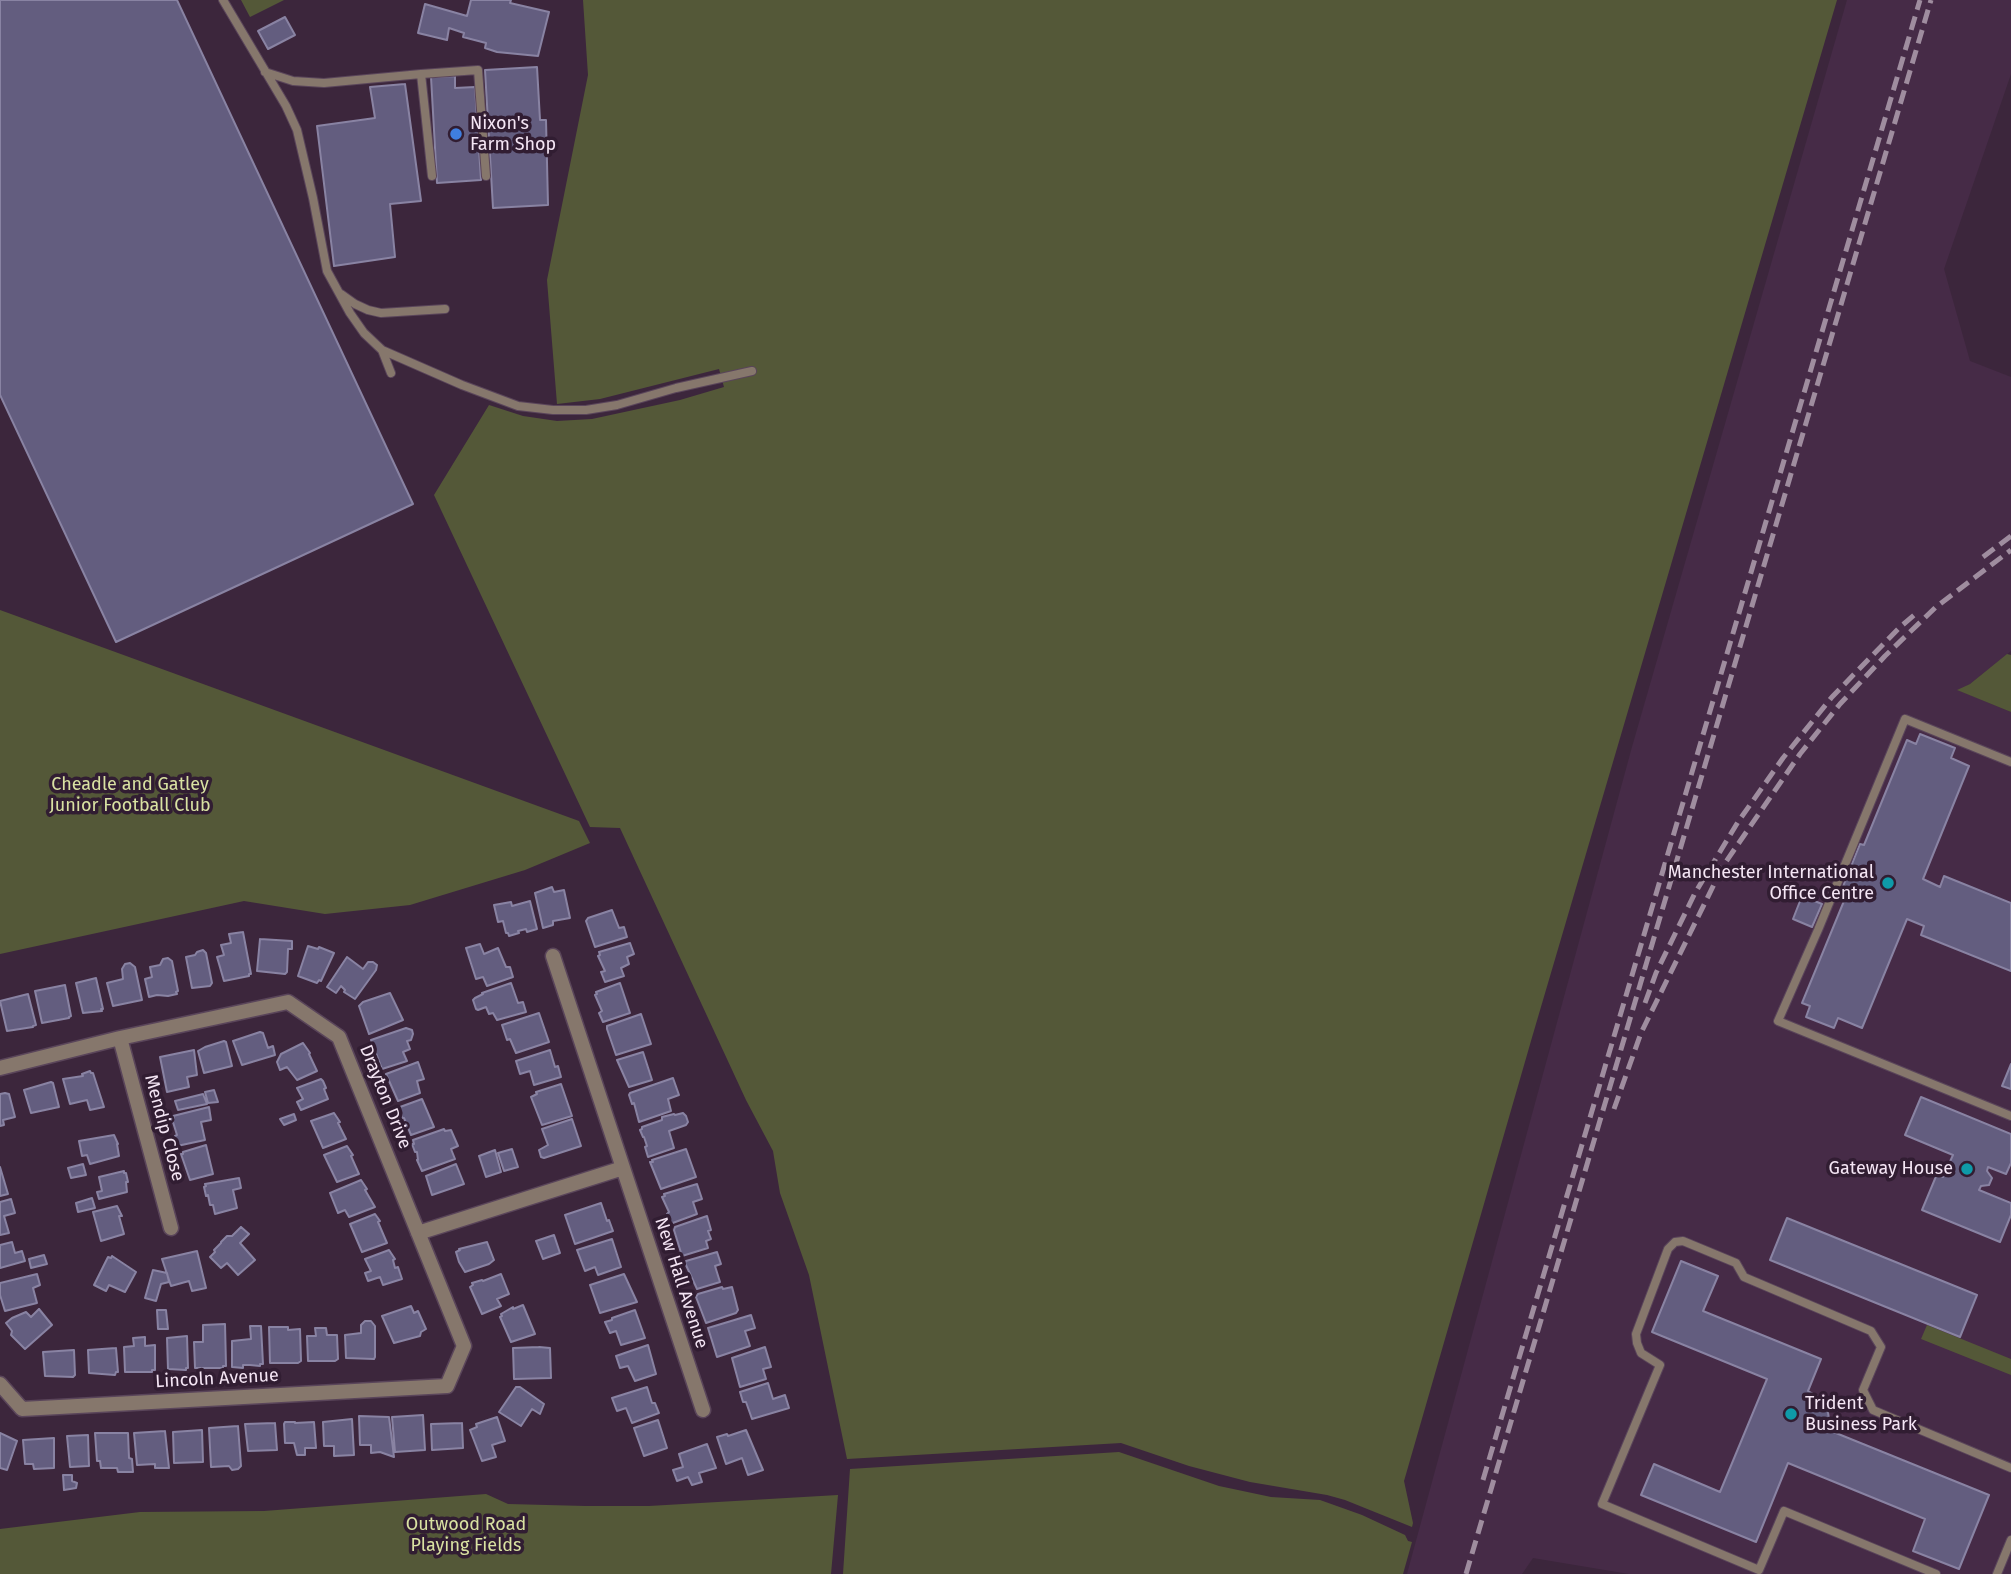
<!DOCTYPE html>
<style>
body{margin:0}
canvas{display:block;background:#3c263c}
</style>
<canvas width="2011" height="1574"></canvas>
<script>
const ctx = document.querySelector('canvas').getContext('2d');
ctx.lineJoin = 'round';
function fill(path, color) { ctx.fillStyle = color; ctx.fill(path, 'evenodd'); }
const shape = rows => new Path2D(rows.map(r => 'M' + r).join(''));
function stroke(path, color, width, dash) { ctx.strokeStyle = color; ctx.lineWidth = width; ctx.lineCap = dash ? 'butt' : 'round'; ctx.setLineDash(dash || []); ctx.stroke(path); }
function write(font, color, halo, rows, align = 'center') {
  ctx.font = font + ' "Fira Sans",sans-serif'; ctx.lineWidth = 7; ctx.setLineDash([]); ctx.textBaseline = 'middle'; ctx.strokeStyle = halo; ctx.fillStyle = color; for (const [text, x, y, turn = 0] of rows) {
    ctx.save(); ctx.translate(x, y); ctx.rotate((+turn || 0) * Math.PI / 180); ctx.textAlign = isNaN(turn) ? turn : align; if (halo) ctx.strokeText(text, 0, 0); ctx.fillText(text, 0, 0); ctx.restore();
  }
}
const built = shape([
 [1847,0,2011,0,2011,74,1944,269,1970,361,2011,377,2011,651,1970,684,1958,690,2011,712,2011,1574,1629,1574,1533,1558,1522,1574,1407,1574,1632,747]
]);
const green = shape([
 [241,0,284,0,250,17],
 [583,0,1837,0,1533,1034,1404,1481,1413,1523,1412,1527,1345,1500,1327,1495,1250,1482,1189,1466,1121,1443,847,1459,809,1275,780,1193,773,1151,746,1100,620,828,590,827,434,495,489,405,523,416,557,421,592,419,680,400,724,387,719,369,600,399,557,404,547,280,588,75],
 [0,610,579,821,590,843,525,870,410,905,325,914,244,901,0,954],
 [2007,654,2011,655,2011,712,1957,690,1970,684],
 [1927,1325,2011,1359,2011,1375,1921,1339],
 [1119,1452,1219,1486,1271,1497,1320,1500,1362,1515,1405,1535,1408,1541,1412,1542,1403,1574,843,1574,850,1469],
 [486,1494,508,1504,585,1506,649,1506,838,1495,831,1574,0,1574,0,1529,140,1512,264,1511]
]);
const building = shape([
 [0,0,177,0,413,504,116,642,0,395,0,0],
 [471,0,511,0,510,3,549,12,538,56,497,52,485,48,486,43,463,37,464,33,449,28,447,40,418,33,425,4,467,16,471,0],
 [285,17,295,35,268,49,258,31,285,17],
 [537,67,540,120,546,120,548,205,493,208,485,70,537,67],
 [455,76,455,88,475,87,481,180,437,183,431,77,455,76],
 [405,84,421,201,390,204,395,257,334,266,317,126,375,118,370,87,405,84],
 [1920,734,1955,748,1951,758,1969,766,1923,879,1940,887,1944,876,2011,903,2011,971,1921,935,1924,926,1907,919,1862,1028,1838,1018,1834,1028,1806,1017,1810,1006,1802,1003,1844,901,1838,899,1860,844,1864,845,1907,740,1916,744,1920,734],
 [552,887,554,892,564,890,570,918,553,921,553,925,543,928,535,893,552,887],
 [1802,896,1822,904,1812,927,1793,919,1802,896],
 [530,901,537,929,527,932,526,929,518,931,519,933,509,936,508,933,506,933,503,921,498,922,494,905,511,902,512,906,530,901],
 [612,910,619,928,624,927,627,937,595,947,586,921,588,918,612,910],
 [243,932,251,974,249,974,249,976,224,981,217,957,224,955,221,945,231,943,229,934,243,932],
 [260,939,292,941,292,949,288,949,287,972,285,974,257,971,260,939],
 [630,943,634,954,627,957,629,964,621,968,624,976,605,982,601,972,605,971,598,956,600,955,599,952,630,943],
 [480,944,484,954,498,948,506,967,510,967,513,977,487,986,483,977,476,979,466,948,480,944],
 [308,946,318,949,319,947,334,953,321,981,319,980,317,983,298,976,308,946],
 [203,950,206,953,212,983,210,986,192,988,186,957,195,955,197,952,203,950],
 [347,957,363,969,368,962,373,962,377,965,376,970,355,999,344,992,345,990,341,986,336,993,327,987,347,957],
 [168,958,172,961,178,991,176,992,177,994,168,996,157,995,149,997,145,979,152,977,150,967,160,965,163,959,168,958],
 [130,963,135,967,142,1000,113,1006,107,983,123,979,122,969,125,964,130,963],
 [96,978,103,1009,101,1009,102,1011,83,1013,76,983,96,978],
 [511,983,518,1003,523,1002,526,1012,497,1020,493,1013,489,1014,486,1007,478,1010,476,1009,473,1000,475,998,483,994,482,993,511,983],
 [620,983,630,1013,603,1022,599,1013,602,1011,595,995,597,994,596,992,620,983],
 [65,985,71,1016,69,1017,69,1018,42,1023,35,991,65,985],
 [390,993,403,1020,369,1034,359,1006,363,1002,390,993],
 [28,994,36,1025,33,1026,33,1027,7,1031,0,1001,28,994],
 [539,1013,549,1042,516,1053,510,1039,507,1040,502,1025,539,1013],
 [641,1014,651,1044,616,1055,607,1029,607,1026,641,1014],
 [406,1028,412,1030,413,1034,411,1040,407,1041,410,1049,403,1052,407,1061,382,1069,371,1040,406,1028],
 [260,1032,263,1033,268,1048,273,1046,275,1055,242,1065,233,1041,260,1032],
 [224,1041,226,1042,232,1066,204,1073,198,1051,205,1047,224,1041],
 [303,1043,310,1053,309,1054,317,1071,297,1080,287,1067,280,1070,277,1062,281,1054,303,1043],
 [194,1050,197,1075,187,1077,189,1087,167,1092,160,1057,194,1050],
 [550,1050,555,1067,558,1066,561,1077,534,1085,530,1071,520,1074,516,1061,550,1050],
 [643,1052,652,1080,629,1087,617,1060,643,1052],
 [418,1062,424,1079,417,1081,420,1093,398,1101,386,1074,418,1062],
 [2011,1064,2011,1089,2002,1086,2011,1064],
 [90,1071,91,1073,93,1073,104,1107,90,1110,87,1100,70,1104,63,1079,83,1076,82,1074,90,1071],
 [673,1078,679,1095,668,1099,671,1111,639,1122,634,1103,632,1104,629,1095,630,1093,673,1078],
 [321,1079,323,1081,326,1088,324,1089,328,1099,301,1110,297,1102,303,1099,297,1088,321,1079],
 [51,1082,53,1083,59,1107,31,1113,24,1090,51,1082],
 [561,1084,572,1116,542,1125,531,1097,537,1094,536,1092,561,1084],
 [214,1090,218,1102,208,1103,205,1092,214,1090],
 [5,1093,9,1094,15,1117,3,1120,4,1125,0,1126,0,1094,5,1093],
 [203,1094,207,1104,178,1110,175,1101,203,1094],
 [1921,1097,2011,1134,2011,1163,2006,1174,1988,1167,1987,1171,1992,1178,1989,1185,1981,1186,1979,1190,2011,1203,2011,1215,2000,1242,1922,1210,1937,1174,1943,1177,1953,1155,1905,1135,1921,1097],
 [422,1099,434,1127,411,1135,404,1118,402,1118,400,1107,422,1099],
 [209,1107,211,1120,201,1122,205,1140,177,1146,175,1136,177,1135,172,1119,174,1118,173,1116,209,1107],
 [334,1113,340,1122,338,1123,346,1139,323,1148,311,1121,334,1113],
 [683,1113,686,1116,688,1122,686,1125,669,1131,674,1148,648,1157,645,1147,647,1146,644,1137,643,1137,640,1130,642,1129,642,1127,662,1120,662,1117,674,1114,675,1115,683,1113],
 [294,1114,296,1120,284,1125,280,1119,294,1114],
 [572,1119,581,1146,544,1158,541,1157,539,1150,548,1145,542,1129,572,1119],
 [444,1129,445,1131,451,1130,458,1146,451,1149,455,1159,422,1171,417,1160,418,1160,417,1152,415,1152,412,1144,414,1144,413,1140,444,1129],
 [114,1135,118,1144,117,1144,119,1156,90,1164,87,1155,82,1156,79,1141,114,1135],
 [206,1145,213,1174,190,1180,181,1154,183,1154,183,1152,206,1145],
 [347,1146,353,1155,351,1156,359,1174,337,1182,324,1155,347,1146],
 [512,1149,518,1167,504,1171,498,1153,512,1149],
 [686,1149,696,1177,661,1189,650,1162,653,1162,652,1160,686,1149],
 [495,1150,501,1172,486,1177,479,1156,495,1150],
 [83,1164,86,1175,71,1178,68,1168,83,1164],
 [456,1164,464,1184,432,1195,426,1176,456,1164],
 [0,1167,8,1194,0,1196,0,1167],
 [124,1171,124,1173,126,1173,128,1182,126,1182,127,1192,99,1199,97,1192,102,1191,99,1177,124,1171],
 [239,1178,241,1188,233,1190,237,1208,215,1214,213,1205,210,1205,208,1195,206,1196,204,1187,206,1186,205,1184,239,1178],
 [361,1180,367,1189,365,1190,375,1207,349,1217,345,1210,338,1213,330,1193,361,1180],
 [697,1184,702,1199,693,1202,697,1214,670,1224,667,1214,669,1212,662,1197,665,1196,664,1194,697,1184],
 [92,1198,95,1208,78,1212,76,1203,92,1198],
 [11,1199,15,1213,4,1216,9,1233,0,1235,0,1202,11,1199],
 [601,1203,607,1221,609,1220,613,1231,575,1244,565,1215,601,1203],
 [117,1206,122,1216,119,1216,124,1234,101,1241,93,1212,117,1206],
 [375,1214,380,1221,378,1222,387,1243,362,1252,350,1224,375,1214],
 [707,1216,711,1230,708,1231,711,1239,706,1241,708,1248,682,1256,674,1230,675,1227,707,1216],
 [1787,1218,1977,1295,1960,1337,1770,1260,1787,1218],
 [241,1227,249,1234,240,1243,255,1260,238,1275,227,1263,221,1268,210,1257,215,1252,214,1250,221,1243,221,1242,227,1236,232,1236,241,1227],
 [554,1235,560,1253,543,1259,536,1241,554,1235],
 [612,1239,621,1267,598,1275,595,1267,585,1271,577,1250,612,1239],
 [12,1242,15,1253,22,1251,25,1261,0,1268,0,1245,12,1242],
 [487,1242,494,1260,489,1264,465,1272,459,1262,456,1252,460,1250,459,1249,487,1242],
 [389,1250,395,1259,393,1260,395,1268,398,1267,402,1279,383,1285,380,1277,368,1281,365,1273,371,1271,365,1259,389,1250],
 [197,1251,206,1288,192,1291,189,1281,171,1286,162,1259,197,1251],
 [717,1252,721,1264,715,1266,720,1282,697,1289,685,1263,686,1261,717,1252],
 [44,1255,47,1264,31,1268,29,1259,44,1255],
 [112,1256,136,1272,125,1292,109,1285,106,1291,94,1285,108,1257,111,1258,112,1256],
 [1681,1261,1718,1276,1703,1311,1821,1359,1808,1391,1822,1399,1827,1406,1829,1419,1826,1429,1989,1495,1959,1569,1913,1551,1925,1519,1788,1463,1756,1542,1641,1495,1654,1464,1720,1492,1767,1379,1652,1332,1681,1261],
 [153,1270,167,1273,169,1282,161,1284,156,1301,145,1298,153,1270],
 [37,1274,40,1285,33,1288,37,1303,5,1311,0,1295,0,1283,37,1274],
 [501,1274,509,1294,497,1299,501,1306,482,1314,470,1287,473,1285,472,1283,482,1280,483,1281,501,1274],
 [624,1274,637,1302,600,1313,590,1285,624,1274],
 [722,1287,723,1289,732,1287,738,1310,736,1313,706,1323,696,1297,698,1294,722,1287],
 [523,1305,535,1334,511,1342,500,1317,502,1316,501,1314,513,1307,513,1309,523,1305],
 [411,1306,414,1313,418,1311,426,1329,421,1332,420,1336,394,1343,382,1316,411,1306],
 [39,1309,52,1325,25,1349,11,1335,12,1331,6,1323,12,1318,26,1312,31,1317,39,1309],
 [157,1310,166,1310,168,1329,158,1329,157,1310],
 [635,1310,645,1338,621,1345,616,1331,610,1333,605,1322,612,1320,612,1318,635,1310],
 [751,1315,755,1328,745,1331,750,1346,717,1357,708,1328,751,1315],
 [365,1321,371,1321,375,1326,375,1357,374,1359,346,1358,345,1335,361,1333,361,1325,365,1321],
 [225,1324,226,1366,223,1366,223,1368,195,1368,194,1342,203,1342,203,1325,225,1324],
 [250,1326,261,1326,263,1364,260,1364,260,1366,250,1365,243,1365,243,1368,232,1367,232,1341,251,1339,250,1326],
 [269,1327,288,1327,288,1330,300,1329,301,1361,298,1363,270,1363,269,1327],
 [315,1328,326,1328,327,1335,337,1335,338,1359,335,1361,308,1361,307,1336,316,1336,315,1328],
 [187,1336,188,1368,186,1368,186,1370,168,1369,167,1338,187,1336],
 [145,1337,145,1346,155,1345,155,1370,152,1370,152,1372,125,1372,124,1347,134,1346,133,1338,145,1337],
 [648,1345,656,1374,635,1381,628,1366,620,1368,616,1356,648,1345],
 [539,1347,550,1348,551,1378,514,1379,513,1348,539,1347],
 [765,1347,771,1367,763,1369,766,1379,740,1387,732,1358,765,1347],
 [116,1348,118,1372,116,1372,115,1375,89,1373,88,1350,116,1348],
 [74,1350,75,1375,73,1377,45,1376,43,1352,74,1350],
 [768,1383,773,1399,785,1395,789,1408,752,1419,746,1402,743,1402,740,1392,768,1383],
 [516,1387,520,1387,544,1404,540,1414,532,1409,521,1426,499,1412,516,1387],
 [647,1387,652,1403,655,1403,659,1413,632,1423,626,1408,617,1411,612,1398,647,1387],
 [423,1415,425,1450,395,1452,392,1417,423,1415],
 [359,1416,389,1417,394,1457,380,1452,371,1453,371,1445,360,1445,359,1416],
 [497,1417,505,1441,492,1445,496,1457,482,1461,470,1430,477,1427,476,1424,497,1417],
 [352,1419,354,1455,334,1456,334,1446,324,1446,323,1422,352,1419],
 [658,1420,667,1448,644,1456,634,1428,658,1420],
 [285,1422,295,1422,295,1423,314,1422,316,1448,305,1448,305,1455,297,1455,294,1443,285,1443,284,1424,285,1422],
 [275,1423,277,1450,248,1451,245,1424,275,1423],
 [462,1423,463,1448,432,1450,431,1424,462,1423],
 [238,1426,241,1466,238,1469,232,1470,229,1466,211,1467,209,1428,238,1426],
 [202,1430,203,1462,174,1463,173,1432,202,1430],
 [746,1430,763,1470,748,1475,742,1458,726,1464,717,1437,727,1434,728,1436,746,1430],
 [165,1431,169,1468,155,1468,155,1464,137,1465,134,1433,165,1431],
 [0,1433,17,1441,7,1470,0,1468,0,1433],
 [95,1433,128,1433,129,1458,132,1459,133,1472,118,1472,117,1468,101,1468,100,1461,97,1461,95,1433],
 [88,1435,89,1466,70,1467,67,1436,88,1435],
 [54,1438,54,1468,34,1469,33,1464,25,1464,23,1440,54,1438],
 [707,1444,716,1468,699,1473,702,1482,692,1485,688,1477,677,1481,673,1470,683,1467,679,1454,707,1444],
 [63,1475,72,1475,72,1481,77,1483,76,1488,64,1490,63,1475]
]);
const lane = shape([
 [223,0,286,106,297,130,313,198,327,271,350,313,364,333,382,350,391,373],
 [265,72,293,81,324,83,421,74,432,176],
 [421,74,478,70,486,176],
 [341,294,355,304,368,310,381,313,445,309],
 [382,350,462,385,518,406,553,410,586,410,617,405,676,388,752,371],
 [2011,762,1905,719,1818,930,1778,1021,2011,1116],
 [1936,1574,1784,1511,1759,1570,1602,1504,1660,1365,1641,1353,1637,1343,1636,1334,1668,1249,1675,1242,1683,1241,1736,1263,1744,1277,1871,1331,1881,1347,1863,1390,1873,1410,2011,1468],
 [1997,1574,2011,1540]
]);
const street = shape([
 [553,956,703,1410],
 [120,1038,171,1228],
 [0,1068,120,1038,288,1002,339,1037,464,1346,447,1386,22,1409,0,1384],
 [418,1233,623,1168]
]);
const rail = shape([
 [1983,557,2011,536],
 [1645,1003,1656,973,1695,893,1738,822,1783,758,1832,697,1899,628,1919,611],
 [1614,1109,1641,1033,1723,866,1800,754,1840,704,1885,656,1936,607,2011,550],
 [1483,1480,1920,0],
 [1466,1574,1931,0]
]);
const markers = [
 [456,134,7,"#3f7fe0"],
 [1888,883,7,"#0f9aa8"],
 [1967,1169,7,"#0f9aa8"],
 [1791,1414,7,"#0f9aa8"]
];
const poiNames = [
 ["Nixon's",470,124],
 ["Farm Shop",470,145],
 ["Manchester International",1874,873,"right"],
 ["Office Centre",1874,894,"right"],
 ["Gateway House",1953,1169,"right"],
 ["Trident",1805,1404],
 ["Business Park",1805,1425]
];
const parkNames = [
 ["Cheadle and Gatley",130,785],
 ["Junior Football Club",130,806],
 ["Outwood Road",466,1525],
 ["Playing Fields",466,1546]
];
const streetNames = [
 ["Drayton Drive",385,1097,68],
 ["Mendip Close",164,1128,75],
 ["New Hall Avenue",681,1283,72],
 ["Lincoln Avenue",217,1379,-3]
];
fill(built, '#462b47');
fill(green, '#545838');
fill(building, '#635d7f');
stroke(building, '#8983a3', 2);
stroke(lane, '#5a455a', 10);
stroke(street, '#5a455a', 17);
stroke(lane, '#86776c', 8);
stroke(street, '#86776c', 14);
stroke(rail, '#9f8d9f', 5, [14, 7]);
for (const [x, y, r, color] of markers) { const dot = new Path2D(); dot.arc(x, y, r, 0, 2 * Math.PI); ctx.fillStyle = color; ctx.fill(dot); stroke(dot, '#311d32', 2.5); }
write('18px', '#f5e6f5', '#311d32', poiNames, 'left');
write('18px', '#d9e2a2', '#311d32', parkNames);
write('18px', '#f5e6f5', '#311d32', streetNames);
</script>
